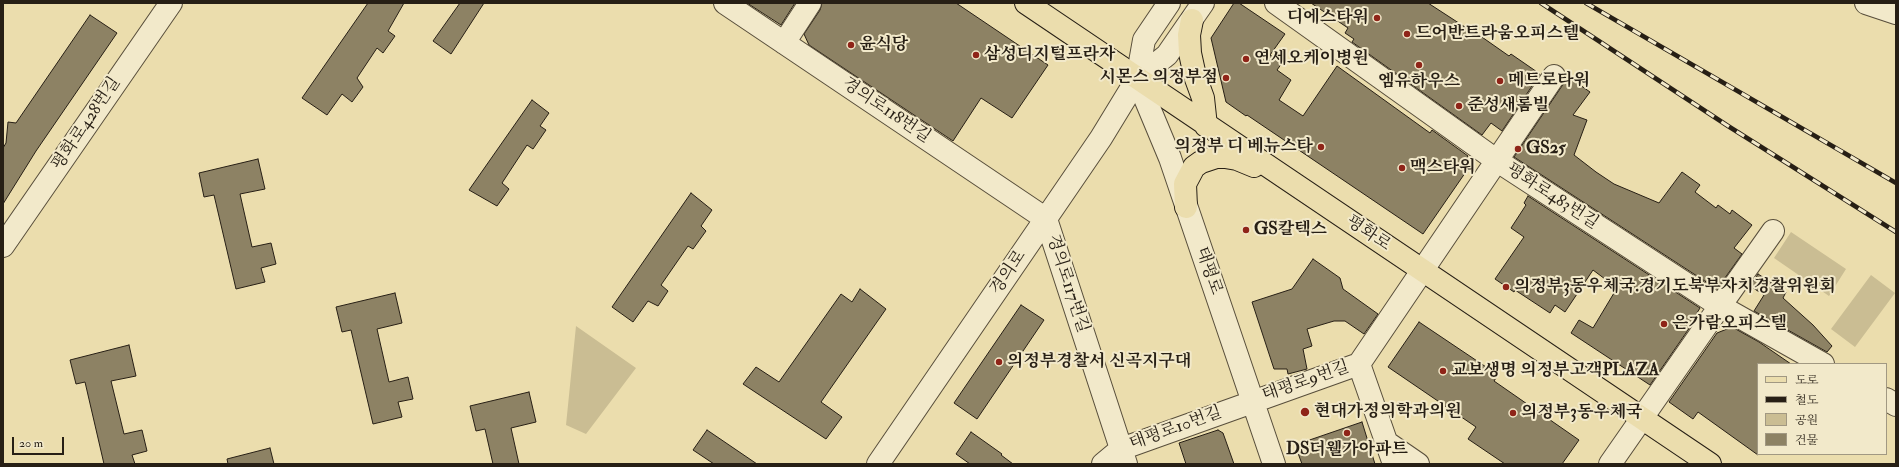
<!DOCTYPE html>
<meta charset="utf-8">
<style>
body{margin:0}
#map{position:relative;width:1899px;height:467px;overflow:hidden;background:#ebddad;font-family:"IM FELL Double Pica","Noto Serif KR",serif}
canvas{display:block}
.frame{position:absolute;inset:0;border:4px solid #271f15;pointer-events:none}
.legend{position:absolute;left:1757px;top:363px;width:130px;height:92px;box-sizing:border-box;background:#f2e9ca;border:1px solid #a19882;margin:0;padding:5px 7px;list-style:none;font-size:12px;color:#271f15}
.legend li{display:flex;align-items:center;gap:8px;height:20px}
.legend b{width:20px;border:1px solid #a19882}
.scale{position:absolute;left:12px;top:437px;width:52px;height:18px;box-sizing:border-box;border:2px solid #271f15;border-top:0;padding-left:5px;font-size:12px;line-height:14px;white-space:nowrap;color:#271f15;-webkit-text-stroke:3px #f2e9ca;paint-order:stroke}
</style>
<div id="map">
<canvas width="1899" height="467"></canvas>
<div class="frame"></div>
<ul class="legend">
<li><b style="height:5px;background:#ebddad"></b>도로</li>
<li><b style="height:5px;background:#271f15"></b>철도</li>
<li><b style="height:11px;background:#cabd93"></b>공원</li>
<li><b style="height:11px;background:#8d8264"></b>건물</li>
</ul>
<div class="scale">20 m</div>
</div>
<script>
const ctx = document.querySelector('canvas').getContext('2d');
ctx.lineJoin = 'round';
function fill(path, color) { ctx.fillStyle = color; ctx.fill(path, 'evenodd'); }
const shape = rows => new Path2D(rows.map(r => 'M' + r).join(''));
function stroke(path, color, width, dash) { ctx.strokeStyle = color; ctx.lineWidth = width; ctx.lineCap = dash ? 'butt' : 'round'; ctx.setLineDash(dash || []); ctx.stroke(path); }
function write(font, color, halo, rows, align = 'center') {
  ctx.font = font + ' "IM FELL Double Pica","Noto Serif KR",serif'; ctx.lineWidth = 4; ctx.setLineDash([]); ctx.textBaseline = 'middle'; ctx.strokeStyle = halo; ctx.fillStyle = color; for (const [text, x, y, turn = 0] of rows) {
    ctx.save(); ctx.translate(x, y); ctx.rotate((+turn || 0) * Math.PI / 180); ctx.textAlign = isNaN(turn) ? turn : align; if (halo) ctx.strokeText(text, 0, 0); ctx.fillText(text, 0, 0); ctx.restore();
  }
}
const green = shape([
 [1791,232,1846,269,1829,296,1774,258],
 [1871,275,1895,293,1855,347,1831,329],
 [576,326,636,368,586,434,566,425]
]);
const building = shape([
 [368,3,404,3,388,31,395,36,383,53,377,48,357,78,363,87,352,102,342,94,327,115,302,98,368,3],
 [460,3,484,3,451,54,433,41,460,3],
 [747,3,795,3,781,25,747,3],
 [822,3,956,3,1048,65,1012,118,981,98,953,141,809,45,804,34,820,10,822,3],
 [1234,3,1239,3,1285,34,1270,55,1282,63,1277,70,1291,80,1279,100,1303,116,1337,66,1430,133,1432,130,1468,156,1466,159,1472,163,1423,234,1247,115,1246,116,1226,102,1211,38,1234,3],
 [1311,3,1428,3,1468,29,1469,28,1509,56,1511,54,1540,74,1502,131,1491,123,1482,135,1352,42,1354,39,1345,33,1348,28,1311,3],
 [90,15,117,33,36,151,3,204,3,148,6,143,8,122,16,123,90,15],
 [1566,75,1590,92,1573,115,1587,120,1574,155,1596,172,1614,184,1659,203,1682,172,1700,185,1695,192,1716,208,1718,205,1730,214,1732,210,1752,225,1734,248,1742,254,1717,289,1514,157,1564,83,1566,75],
 [532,100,549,113,540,126,546,130,533,149,527,145,502,183,509,189,497,206,469,190,532,100],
 [258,159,265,189,240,194,252,247,271,243,276,264,261,268,265,282,236,289,214,195,204,197,199,173,258,159],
 [691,193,712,210,701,226,706,231,693,249,688,246,661,285,668,291,658,306,648,301,633,322,612,307,691,193],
 [1528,196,1700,308,1695,316,1697,317,1650,385,1571,333,1579,320,1593,328,1617,288,1593,270,1565,312,1555,305,1550,313,1515,290,1514,292,1495,279,1524,237,1511,228,1526,205,1524,203,1528,196],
 [1313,259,1340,278,1343,289,1378,314,1364,334,1345,321,1334,321,1307,329,1312,346,1303,349,1307,369,1288,374,1287,369,1274,369,1252,302,1292,289,1313,259],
 [1758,274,1786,292,1783,298,1813,325,1832,346,1827,352,1754,311,1764,295,1750,286,1758,274],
 [860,289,886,309,821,402,842,417,826,439,743,384,756,367,779,382,841,294,852,302,860,289],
 [395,293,402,323,377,329,389,382,408,377,413,399,398,402,402,417,373,424,351,330,342,332,336,307,395,293],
 [1021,305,1044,320,977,419,954,403,1021,305],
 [1419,322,1498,375,1494,381,1579,440,1562,464,1505,464,1468,439,1476,427,1388,367,1419,322],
 [1732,327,1759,342,1791,364,1758,364,1758,455,1698,412,1693,419,1669,402,1717,333,1732,327],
 [129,345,136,376,111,381,124,434,142,430,147,451,132,455,135,464,104,464,85,382,76,384,70,360,129,345],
 [529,392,536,422,511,428,519,464,493,464,485,429,476,431,470,406,529,392],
 [1362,422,1375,464,1302,464,1295,445,1362,422],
 [707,430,757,464,714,464,693,450,707,430],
 [1218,430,1223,433,1234,464,1186,464,1179,443,1218,430],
 [971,432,1002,454,1001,455,1013,464,970,464,956,454,971,432],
 [270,448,274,464,228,464,227,459,270,448]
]);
const minor = shape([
 [725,3,1046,219,1126,464],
 [1276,3,1496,160,1720,306,1610,464],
 [1866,3,1896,13],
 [784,43,810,3],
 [1137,79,1170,158,1274,464],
 [1137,79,1144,40,1169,3],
 [1773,231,1720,306,1823,364],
 [3,246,171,3],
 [1359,364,1554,76],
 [1359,364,1394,464],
 [1886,399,1896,405],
 [1386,442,1418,464],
 [878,464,1101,138,1137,79,1167,55,1203,3],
 [1103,464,1121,449,1359,364]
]);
const major = shape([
 [1026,3,1710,464],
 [1192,20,1189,35,1190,53,1195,76,1203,98,1206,126],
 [1186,207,1185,184,1194,167,1201,162,1216,157,1225,157,1237,159,1254,166]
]);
const rail = shape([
 [1541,3,1728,126,1896,232],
 [1586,3,1896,183]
]);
const markers = [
 [1377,18,4,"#8f2418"],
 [1407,34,4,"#8f2418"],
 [851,45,4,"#8f2418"],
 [976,55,4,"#8f2418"],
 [1246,59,4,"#8f2418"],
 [1419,65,4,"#8f2418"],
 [1226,78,4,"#8f2418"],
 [1500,81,4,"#8f2418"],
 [1459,106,4,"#8f2418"],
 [1321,147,4,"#8f2418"],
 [1518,149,4,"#8f2418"],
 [1402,168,4,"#8f2418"],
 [1246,230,4,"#8f2418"],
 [1506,287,4,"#8f2418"],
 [1664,324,4,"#8f2418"],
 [999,362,4,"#8f2418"],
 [1443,371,4,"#8f2418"],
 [1305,412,5,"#8f2418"],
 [1513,413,4,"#8f2418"],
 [1347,433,4,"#8f2418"]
];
const poiNames = [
 ["디에스타워",1369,18,"right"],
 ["드어반트라움오피스텔",1415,34],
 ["윤식당",859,45],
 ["삼성디지털프라자",984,55],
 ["연세오케이병원",1254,59],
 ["시몬스 의정부점",1218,78,"right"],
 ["메트로타워",1508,81],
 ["엠유하우스",1419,82,"center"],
 ["준성새롬빌",1467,106],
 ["의정부 디 베뉴스타",1313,147,"right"],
 ["GS25",1526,149],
 ["맥스타워",1410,168],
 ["GS칼텍스",1254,230],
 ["의정부3동우체국.경기도북부자치경찰위원회",1514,287],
 ["은가람오피스텔",1672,324],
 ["의정부경찰서 신곡지구대",1007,362],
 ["교보생명 의정부고객PLAZA",1451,371],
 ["현대가정의학과의원",1314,412],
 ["의정부3동우체국",1521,413],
 ["DS더웰가아파트",1347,450,"center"]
];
const streetNames = [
 ["경의로118번길",886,111,34],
 ["평화로428번길",87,124,-56],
 ["평화로483번길",1552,197,33],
 ["평화로",1368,234,34],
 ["태평로",1208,271,71],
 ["경의로",1009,273,-56],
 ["경의로117번길",1067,284,72],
 ["태평로9번길",1306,382,-19],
 ["태평로10번길",1176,429,-20]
];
fill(green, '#cabd93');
fill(building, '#8d8264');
stroke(building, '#271f15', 1);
stroke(minor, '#584e3b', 24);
stroke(major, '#271f15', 24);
stroke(minor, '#f2e9ca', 22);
stroke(major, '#ebddad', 22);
stroke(rail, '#271f15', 4.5);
stroke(rail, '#f2e9ca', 3, [9]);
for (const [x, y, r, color] of markers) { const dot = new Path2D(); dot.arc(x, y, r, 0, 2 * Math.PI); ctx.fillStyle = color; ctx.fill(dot); stroke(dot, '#f2e9ca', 1.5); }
write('bold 17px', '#271f15', '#f2e9ca', poiNames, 'left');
write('17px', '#271f15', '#f2e9ca', streetNames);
</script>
